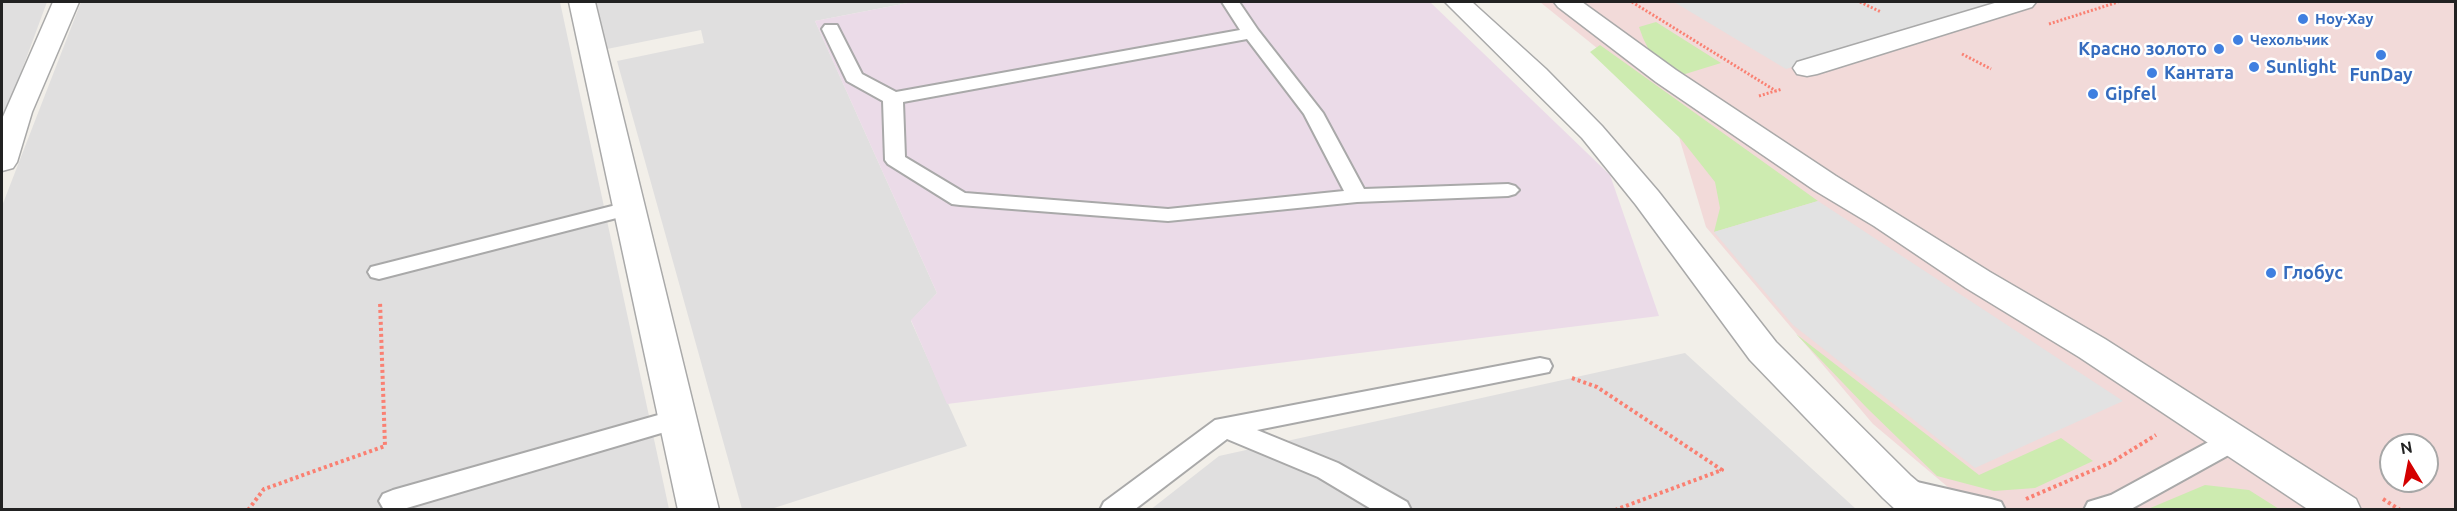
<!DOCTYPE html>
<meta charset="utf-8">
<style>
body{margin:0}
#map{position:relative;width:2457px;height:511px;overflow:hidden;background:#f2efe9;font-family:Ubuntu,sans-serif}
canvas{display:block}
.frame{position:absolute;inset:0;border:3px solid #222;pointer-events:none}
.north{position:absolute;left:2379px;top:433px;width:60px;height:60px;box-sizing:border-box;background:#fff;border:2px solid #a7a7a7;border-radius:50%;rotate:350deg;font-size:16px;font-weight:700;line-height:24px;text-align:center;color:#222}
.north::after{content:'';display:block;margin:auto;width:21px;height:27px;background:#d40000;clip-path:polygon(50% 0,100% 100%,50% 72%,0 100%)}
</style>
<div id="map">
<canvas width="2457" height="511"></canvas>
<div class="frame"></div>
<div class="north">N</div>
</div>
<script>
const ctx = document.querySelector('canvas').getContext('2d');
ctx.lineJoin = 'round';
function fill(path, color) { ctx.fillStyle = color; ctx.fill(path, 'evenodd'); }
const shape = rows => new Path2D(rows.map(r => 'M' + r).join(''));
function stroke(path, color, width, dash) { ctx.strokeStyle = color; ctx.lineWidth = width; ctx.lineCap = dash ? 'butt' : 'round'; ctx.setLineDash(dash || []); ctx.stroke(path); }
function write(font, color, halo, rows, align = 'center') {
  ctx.font = font + ' Ubuntu,sans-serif'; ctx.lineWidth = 5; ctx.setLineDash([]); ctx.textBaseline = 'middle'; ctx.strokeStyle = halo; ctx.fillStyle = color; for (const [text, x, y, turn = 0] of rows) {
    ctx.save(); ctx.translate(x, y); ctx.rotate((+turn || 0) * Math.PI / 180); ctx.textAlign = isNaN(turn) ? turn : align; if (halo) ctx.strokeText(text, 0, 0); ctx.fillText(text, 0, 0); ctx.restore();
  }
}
const residential = shape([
 [2,2,47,2,2,124],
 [81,2,560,2,669,509,2,509,2,206],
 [596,2,913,2,815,21,937,293,911,321,967,446,771,509,742,509,617,61,704,43,701,30,607,49],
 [1685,353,1856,509,1150,510,1219,456]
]);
const commercial = shape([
 [1540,2,2455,2,2455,509,1974,509,1873,424,1706,227,1670,107],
 [2391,445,2427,445,2427,481,2391,481]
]);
const industrial = shape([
 [913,2,1430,2,1610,175,1659,316,947,404,911,320,937,293,815,21]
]);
const grass = shape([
 [1656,22,1721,63,1682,75,1649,50,1643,38,1639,27],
 [1600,45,1818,201,1714,232,1720,208,1715,182,1681,139,1590,52],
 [1796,334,1979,475,2061,438,2093,461,2035,488,1994,491,1937,476,1867,408],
 [2205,485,2249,490,2279,509,2148,509]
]);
const parking = shape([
 [1674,2,1998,2,1786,69],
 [1818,201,2123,401,1975,468,1793,325,1714,232]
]);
const pathFar1 = shape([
 [1632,2,1776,91,1782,89],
 [1860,2,1881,12],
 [2049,24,2118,2],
 [1962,54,1991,69],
 [1759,96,1775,91]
]);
const path = shape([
 [1572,378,1597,387,1722,470,1615,510],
 [2026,499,2112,462,2156,435],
 [2383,499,2400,510],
 [248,510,264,489,385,446,380,301]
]);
const service = shape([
 [1222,2,1239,2,1258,30,1323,113,1364,189,1508,184,1515,186,1519,190,1515,194,1508,196,1357,202,1168,221,960,205,952,204,888,164,885,160,883,101,847,81,822,29,825,25,837,25,862,74,896,92,1240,30,1222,2],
 [1247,39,1304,114,1344,191,1168,209,965,193,905,157,903,102,1247,39],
 [628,202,636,203,639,208,636,213,379,279,371,277,368,272,371,267,628,202],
 [1540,358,1549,360,1552,366,1549,372,1257,430,1338,463,1407,502,1411,510,1373,510,1318,477,1227,439,1134,510,1100,510,1104,502,1215,420,1540,358],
 [676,410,685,412,689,419,685,426,400,510,383,508,379,501,383,494,393,490,676,410],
 [2234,430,2243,433,2247,440,2243,447,2131,509,2084,510,2088,502,2111,495,2225,433,2234,430],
 [1904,479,1991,499,2001,502,2005,510,1945,510,1894,496,1890,489,1894,482,1904,479]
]);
const minor = shape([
 [53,2,79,2,32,112,17,162,13,168,2,171,2,119,53,2],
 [569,2,595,2,719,510,678,510,569,2],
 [1445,2,1472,2,1546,69,1602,126,1658,191,1776,342,1911,476,1938,499,1943,510,1896,510,1883,498,1750,360,1636,205,1582,138,1445,2],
 [1554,2,1582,2,1676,70,1836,176,1990,272,2105,339,2356,499,2361,510,2309,510,2079,357,1966,288,1874,226,1814,190,1656,82,1558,7,1554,2],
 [1998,2,2036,2,2032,7,1817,74,1807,76,1797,74,1793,68,1797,62,1998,2]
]);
const markers = [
 [2303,19,6,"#3f7fe0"],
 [2238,40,6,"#3f7fe0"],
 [2219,49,6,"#3f7fe0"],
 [2381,55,6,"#3f7fe0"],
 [2254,67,6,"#3f7fe0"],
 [2152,73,6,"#3f7fe0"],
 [2093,94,6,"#3f7fe0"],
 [2271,273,6,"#3f7fe0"]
];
const farShopnames = [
 ["Ноу-Хау",2315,19],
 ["Чехольчик",2250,40]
];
const shopNames = [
 ["Красно золото",2207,49,"right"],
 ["Sunlight",2266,67],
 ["Кантата",2164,73],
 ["FunDay",2381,75,"center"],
 ["Gipfel",2105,94],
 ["Глобус",2283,273]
];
fill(residential, '#e0dfdf');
fill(commercial, '#f2dad9');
fill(industrial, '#ebdbe8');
fill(grass, '#cdebb0');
fill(parking, '#e2e2e2');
stroke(service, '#a9a9a9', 4);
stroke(minor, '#a9a9a9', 3);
stroke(pathFar1, '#fa8072', 3, [2, 2]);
stroke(path, '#fa8072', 4, [3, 3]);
fill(service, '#fff');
fill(minor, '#fff');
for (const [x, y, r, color] of markers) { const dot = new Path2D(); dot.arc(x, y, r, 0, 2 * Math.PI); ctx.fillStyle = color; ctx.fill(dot); stroke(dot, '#fff', 2); }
write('bold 15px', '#366cbe', '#fff', farShopnames, 'left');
write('bold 18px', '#366cbe', '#fff', shopNames, 'left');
</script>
